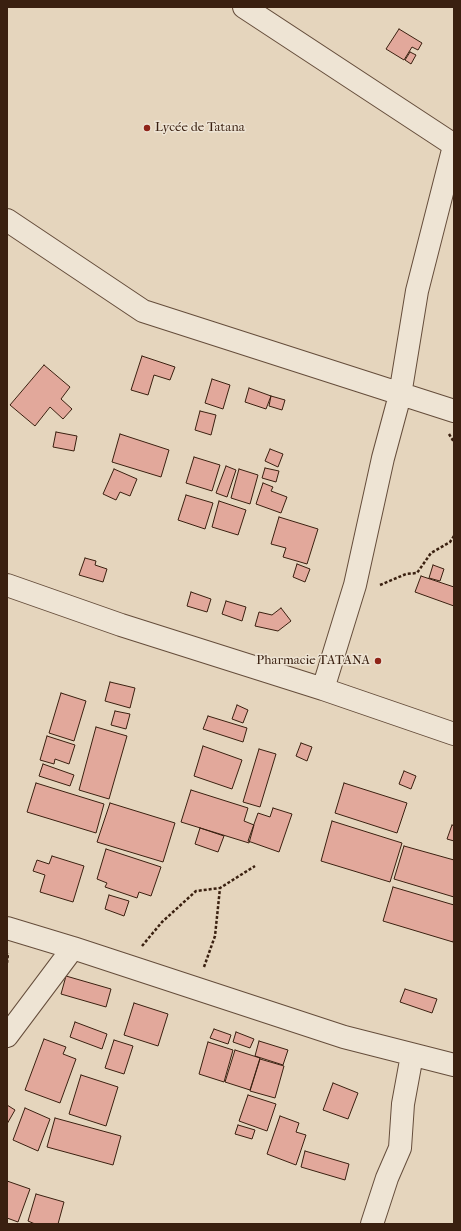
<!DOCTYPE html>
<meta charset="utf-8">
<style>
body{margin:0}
#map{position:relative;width:461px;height:1231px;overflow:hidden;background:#e5d5bd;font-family:"IM FELL French Canon",serif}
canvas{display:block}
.frame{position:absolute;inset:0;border:8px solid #3a2010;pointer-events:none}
</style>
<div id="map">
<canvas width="461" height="1231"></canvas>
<div class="frame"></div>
</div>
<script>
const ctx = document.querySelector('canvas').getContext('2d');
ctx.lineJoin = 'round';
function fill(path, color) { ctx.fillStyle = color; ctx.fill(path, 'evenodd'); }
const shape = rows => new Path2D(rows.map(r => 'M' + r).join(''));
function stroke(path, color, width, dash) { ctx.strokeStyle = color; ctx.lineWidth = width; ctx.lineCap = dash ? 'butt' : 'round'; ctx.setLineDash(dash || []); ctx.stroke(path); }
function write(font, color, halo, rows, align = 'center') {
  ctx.font = font + ' "IM FELL French Canon",serif'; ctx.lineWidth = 3; ctx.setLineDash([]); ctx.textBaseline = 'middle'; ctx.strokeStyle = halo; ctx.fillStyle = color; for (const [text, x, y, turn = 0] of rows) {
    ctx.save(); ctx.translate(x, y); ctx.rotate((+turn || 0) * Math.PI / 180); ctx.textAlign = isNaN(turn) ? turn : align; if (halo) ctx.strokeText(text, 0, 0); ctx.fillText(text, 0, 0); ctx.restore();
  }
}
const building = shape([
 [399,29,422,43,418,50,412,47,404,60,386,49,399,29],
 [410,52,416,55,411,64,405,60,410,52],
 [142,356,175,367,170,380,154,375,148,395,131,390,142,356],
 [44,365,70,387,61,399,72,409,63,419,50,407,35,426,10,405,44,365],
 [212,379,230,385,223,409,205,403,212,379],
 [249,388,271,396,266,409,245,402,249,388],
 [271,396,285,400,282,410,269,406,271,396],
 [200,411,216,415,211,435,195,430,200,411],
 [56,432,77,436,74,451,53,447,56,432],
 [120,434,169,450,161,477,112,462,120,434],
 [270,449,283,454,278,467,265,461,270,449],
 [194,457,220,465,212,491,186,483,194,457],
 [226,466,236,470,227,497,216,493,226,466],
 [265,468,279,471,276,482,262,478,265,468],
 [114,469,137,479,130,496,120,492,116,500,103,494,114,469],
 [239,469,258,475,250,504,231,498,239,469],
 [263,483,273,487,271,491,287,497,281,513,256,504,263,483],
 [186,495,213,503,205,529,178,520,186,495],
 [219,501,246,510,238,535,212,527,219,501],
 [279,517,318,529,307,564,283,557,286,548,271,544,279,517],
 [85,558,96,561,95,565,107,569,103,582,79,575,85,558],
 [297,564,310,569,305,582,293,577,297,564],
 [433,565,444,569,440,581,429,578,433,565],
 [421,576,454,587,454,606,415,592,421,576],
 [191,592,211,599,207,612,187,606,191,592],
 [226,601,246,607,242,621,222,614,226,601],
 [281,608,291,621,278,631,255,626,259,612,272,615,281,608],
 [110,682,135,688,130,708,105,701,110,682],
 [61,693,86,701,74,741,49,733,61,693],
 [237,705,248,710,243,723,232,719,237,705],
 [115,711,130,714,126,729,111,725,115,711],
 [208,716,247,728,243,742,203,729,208,716],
 [96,727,127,736,109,799,79,790,96,727],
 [47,736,75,745,69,764,55,759,54,764,40,760,47,736],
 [301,743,312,747,307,761,296,756,301,743],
 [203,746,242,760,232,789,194,776,203,746],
 [259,749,276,754,260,807,243,802,259,749],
 [43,764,74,775,70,786,39,776,43,764],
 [404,771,416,776,411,789,399,784,404,771],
 [36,783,104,804,96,833,27,812,36,783],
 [344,783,407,803,397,833,335,813,344,783],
 [191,790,248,808,244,821,254,825,249,843,181,822,191,790],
 [110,803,175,823,163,862,97,842,110,803],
 [273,808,292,814,279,852,248,841,258,813,270,817,273,808],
 [332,821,402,843,390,882,321,861,332,821],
 [452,825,454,826,454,841,447,839,452,825],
 [200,828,224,836,218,852,195,844,200,828],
 [404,846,454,860,454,897,394,879,404,846],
 [106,849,161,867,151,896,139,892,137,898,105,887,107,883,97,879,106,849],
 [52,856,84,866,73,902,40,892,45,875,33,871,37,860,49,864,52,856],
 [393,887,454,905,454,938,453,942,383,921,393,887],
 [109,895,129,901,124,916,105,909,109,895],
 [66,976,111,989,106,1007,61,994,66,976],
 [405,989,437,999,432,1013,400,1002,405,989],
 [134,1003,168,1014,158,1046,124,1035,134,1003],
 [75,1022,107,1034,102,1049,70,1037,75,1022],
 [214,1029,231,1035,228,1044,210,1038,214,1029],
 [236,1032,254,1039,250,1048,233,1042,236,1032],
 [44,1039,66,1047,63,1054,76,1059,60,1103,25,1090,44,1039],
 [114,1040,133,1046,124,1074,105,1068,114,1040],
 [259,1041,288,1050,283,1065,255,1056,259,1041],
 [208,1042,233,1050,224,1082,199,1074,208,1042],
 [235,1050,260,1058,250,1090,225,1082,235,1050],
 [260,1059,284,1066,275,1098,250,1091,260,1059],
 [81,1075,118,1087,106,1126,69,1114,81,1075],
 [333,1083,358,1093,348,1119,323,1110,333,1083],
 [248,1095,276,1104,267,1131,239,1121,248,1095],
 [7,1105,15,1110,7,1124,7,1105],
 [25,1108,50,1119,38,1151,13,1140,25,1108],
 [280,1116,299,1123,296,1132,306,1135,296,1165,267,1154,280,1116],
 [55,1118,121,1136,113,1165,47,1147,55,1118],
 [238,1125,255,1130,252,1139,235,1134,238,1125],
 [305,1151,349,1164,345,1180,301,1167,305,1151],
 [7,1181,30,1189,18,1222,7,1218,7,1181],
 [36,1194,64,1202,58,1224,35,1224,28,1221,36,1194]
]);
const path = shape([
 [449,434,454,442],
 [380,585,406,574,417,573,431,553,450,542,454,536],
 [142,946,162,922,196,891,220,888],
 [7,963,8,953],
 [204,967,215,936,220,888,255,866]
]);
const minor = shape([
 [244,7,454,145],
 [7,220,143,311,454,411],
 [7,585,121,625,323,689,454,734],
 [323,689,355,585,383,458,400,395,417,291,454,146],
 [7,928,73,948,344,1037,454,1065],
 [7,1036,73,948],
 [372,1224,387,1178,400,1148,403,1104,412,1055]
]);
const markers = [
 [147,128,4,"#8f2418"],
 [378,661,4,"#8f2418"]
];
const poiNames = [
 ["Lycée de Tatana",155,128],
 ["Pharmacie TATANA",370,661,"right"]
];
fill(building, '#e2a89b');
stroke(building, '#3a2010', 1);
stroke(minor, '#654d3b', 24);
stroke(path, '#3a2010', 2.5, [3, 2]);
stroke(minor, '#eee4d4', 22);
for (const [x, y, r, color] of markers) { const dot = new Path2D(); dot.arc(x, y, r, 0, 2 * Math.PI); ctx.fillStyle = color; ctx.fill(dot); stroke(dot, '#eee4d4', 1.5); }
write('13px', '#3a2010', '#eee4d4', poiNames, 'left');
</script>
